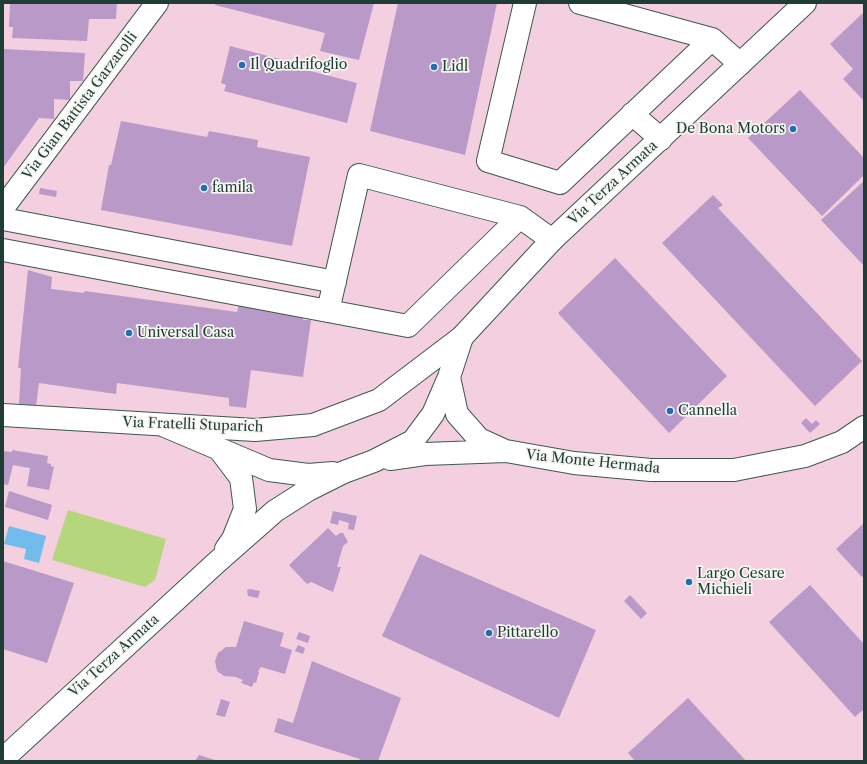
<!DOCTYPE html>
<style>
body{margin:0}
#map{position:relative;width:867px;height:764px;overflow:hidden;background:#f5ebdb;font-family:"Libre Caslon Text",serif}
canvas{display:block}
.frame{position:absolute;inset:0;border:4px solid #1f3d34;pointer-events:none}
</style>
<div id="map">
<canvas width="867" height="764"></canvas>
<div class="frame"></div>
</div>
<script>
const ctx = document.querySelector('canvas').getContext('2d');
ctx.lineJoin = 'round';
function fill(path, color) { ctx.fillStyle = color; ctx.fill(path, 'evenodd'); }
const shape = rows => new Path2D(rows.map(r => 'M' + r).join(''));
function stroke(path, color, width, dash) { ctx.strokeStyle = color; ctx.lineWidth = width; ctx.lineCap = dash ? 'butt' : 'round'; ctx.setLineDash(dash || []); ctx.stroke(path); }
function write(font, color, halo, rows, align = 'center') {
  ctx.font = font + ' "Libre Caslon Text",serif'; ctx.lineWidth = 3.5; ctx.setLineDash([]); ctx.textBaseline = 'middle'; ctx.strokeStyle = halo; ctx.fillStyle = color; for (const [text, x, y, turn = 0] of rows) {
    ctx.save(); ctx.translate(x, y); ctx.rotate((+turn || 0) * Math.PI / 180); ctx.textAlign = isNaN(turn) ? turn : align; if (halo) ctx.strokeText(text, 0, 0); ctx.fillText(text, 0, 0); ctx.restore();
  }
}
const built = shape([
 [3,3,864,3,864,761,3,761]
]);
const green = shape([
 [68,510,166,539,155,580,145,587,52,560]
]);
const water = shape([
 [9,526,46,536,39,563,24,559,26,549,4,544]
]);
const building = shape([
 [10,3,117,3,116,19,89,19,87,41,12,38,13,27,9,27],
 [215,3,374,3,359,60,320,51,325,33,215,5],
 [398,3,497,3,465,155,370,131],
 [864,12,864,101,843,79,853,69,830,44],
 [230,46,287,61,287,65,357,83,347,123,224,91,226,85,221,83],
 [3,49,85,53,83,81,70,81,70,100,54,99,54,119,39,118,3,168],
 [800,90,864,158,864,175,822,216,748,138],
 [121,121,207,137,209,131,258,140,257,147,310,157,292,246,101,210,109,165,111,165],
 [864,181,864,266,821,220],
 [40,188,57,191,56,197,39,194],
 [713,195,723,205,718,208,862,361,815,406,662,243],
 [615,258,727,376,669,433,558,313],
 [28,270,52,277,51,289,84,293,85,291,237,312,239,304,304,313,303,320,311,320,303,377,251,370,246,408,229,406,229,398,117,383,116,394,39,383,36,406,19,404,21,368,18,368],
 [806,418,812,424,816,420,820,424,810,433,801,423],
 [12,450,48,456,47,463,51,464,51,466,54,467,49,490,27,486,30,468,13,465,8,485,3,484,3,451,12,452],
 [9,491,52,505,48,520,5,507],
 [333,511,357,516,354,530,348,529,349,523,339,520,338,525,330,523],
 [864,523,864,575,862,577,836,549],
 [328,528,336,536,340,533,343,533,348,542,343,546,337,567,341,567,333,592,311,582,307,584,289,565],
 [420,554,596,630,559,718,382,636],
 [3,561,74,583,47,663,3,649],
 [810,585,864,644,864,709,855,717,769,622],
 [250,589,260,591,258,598,248,596,247,590],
 [630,595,647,613,641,619,624,601],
 [244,621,284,633,280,646,292,650,285,674,261,667,258,671,259,672,256,683,254,682,252,687,241,683,243,680,236,677,224,676,217,671,215,661,218,653,226,647,236,647],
 [299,632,310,636,308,643,296,639],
 [298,645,305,648,303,654,295,651],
 [312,661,401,698,378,761,358,761,360,759,274,732,278,718,293,723],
 [688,698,746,761,635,761,628,753],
 [221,699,230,702,225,717,216,715],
 [199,755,218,761,195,761]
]);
const minor = shape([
 [525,3,488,161,560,183,712,39],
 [580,3,712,39,740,64],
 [632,114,661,139],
 [3,208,157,3],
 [3,219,335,282],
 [3,250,408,326,520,217],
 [328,311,359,175,520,217,552,240],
 [449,377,457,414,479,439,503,450],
 [165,426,269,470,308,475,333,473],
 [219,449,241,478,245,509,233,539,226,549],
 [390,459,425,454,506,451,574,463,651,470,734,470,805,456,842,442,864,427],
 [3,759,216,563,275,511,308,490,344,472,374,461,413,441,433,414,449,377,462,337]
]);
const major = shape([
 [3,415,255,430,313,425,379,400,462,337,552,240,805,3]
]);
const markers = [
 [242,65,4,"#1f6fb2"],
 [434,67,4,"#1f6fb2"],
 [793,129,4,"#1f6fb2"],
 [204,188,4,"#1f6fb2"],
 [129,333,4,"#1f6fb2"],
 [670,411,4,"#1f6fb2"],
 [689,582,4,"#1f6fb2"],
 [489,633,4,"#1f6fb2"]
];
const poiNames = [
 ["Il Quadrifoglio",250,65],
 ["Lidl",442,67],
 ["De Bona Motors",785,129,"right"],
 ["famila",212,188],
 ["Universal Casa",137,333],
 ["Cannella",678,411],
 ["Largo Cesare",697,574],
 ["Michieli",697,590],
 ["Pittarello",497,633]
];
const streetNames = [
 ["Via Gian Battista Garzarolli",80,106,-53],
 ["Via Terza Armata",613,183,-43],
 ["Via Fratelli Stuparich",193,425,2],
 ["Via Monte Hermada",593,462,6],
 ["Via Terza Armata",114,656,-42]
];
fill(built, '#f3cfdf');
fill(green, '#b6d67d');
fill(water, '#72bceb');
fill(building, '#b999c8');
stroke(minor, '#3f574d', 24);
stroke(major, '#3f574d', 24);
stroke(minor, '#fff', 22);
stroke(major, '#fff', 22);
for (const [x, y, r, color] of markers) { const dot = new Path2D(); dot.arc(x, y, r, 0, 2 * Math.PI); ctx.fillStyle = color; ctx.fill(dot); stroke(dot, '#f6f6f2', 1.5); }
write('14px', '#1f3d34', '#f6f6f2', poiNames, 'left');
write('14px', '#1f3d34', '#f6f6f2', streetNames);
</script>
